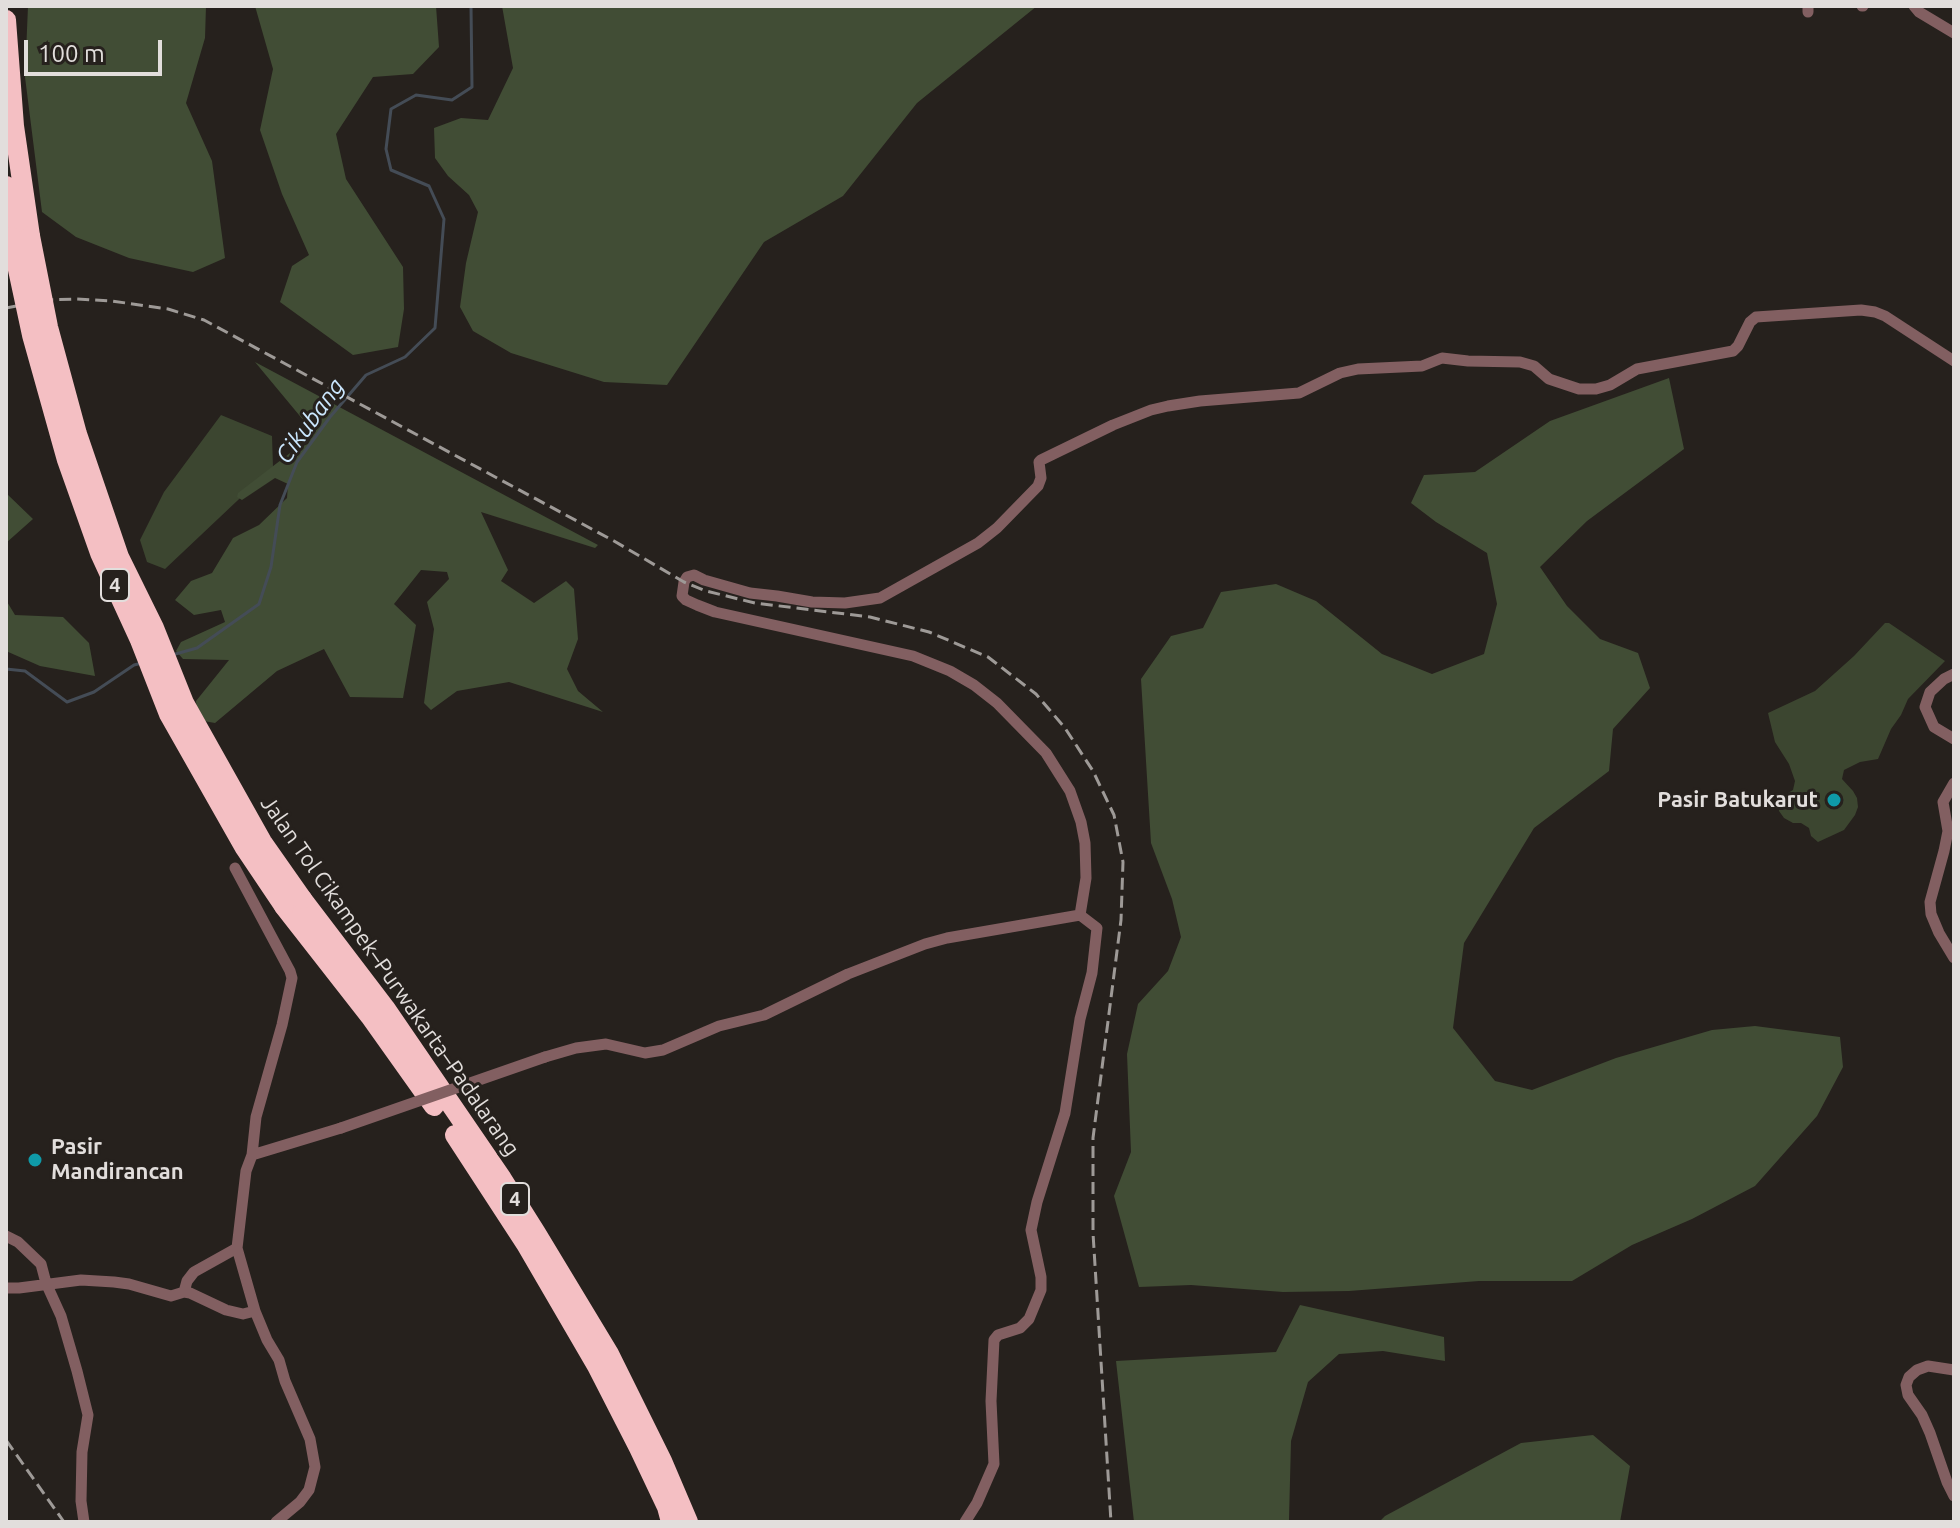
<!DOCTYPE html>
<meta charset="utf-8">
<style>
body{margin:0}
#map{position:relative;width:1960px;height:1528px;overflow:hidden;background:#26211d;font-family:Ubuntu,sans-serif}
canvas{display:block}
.frame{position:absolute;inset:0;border:8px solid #e2dedc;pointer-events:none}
.scale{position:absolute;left:24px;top:40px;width:138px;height:36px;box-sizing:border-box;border:4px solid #e2dedc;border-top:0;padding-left:10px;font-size:24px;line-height:28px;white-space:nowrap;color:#e2dedc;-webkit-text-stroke:6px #26211d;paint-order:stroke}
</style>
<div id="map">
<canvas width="1960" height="1528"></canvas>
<div class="frame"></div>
<div class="scale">100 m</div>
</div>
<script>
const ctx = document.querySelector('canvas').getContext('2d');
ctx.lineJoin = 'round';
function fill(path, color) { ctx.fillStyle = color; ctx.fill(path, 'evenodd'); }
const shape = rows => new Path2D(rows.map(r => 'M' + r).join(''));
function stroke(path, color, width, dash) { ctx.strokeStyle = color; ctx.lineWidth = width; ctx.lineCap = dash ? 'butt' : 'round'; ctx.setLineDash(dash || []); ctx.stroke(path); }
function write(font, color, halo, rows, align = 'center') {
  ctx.font = font + ' Ubuntu,sans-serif'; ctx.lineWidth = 6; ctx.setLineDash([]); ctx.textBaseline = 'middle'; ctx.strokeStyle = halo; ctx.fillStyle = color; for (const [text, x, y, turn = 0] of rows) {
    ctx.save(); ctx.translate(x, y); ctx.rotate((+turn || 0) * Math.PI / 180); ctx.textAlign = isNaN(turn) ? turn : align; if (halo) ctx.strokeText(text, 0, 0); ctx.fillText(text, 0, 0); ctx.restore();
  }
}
const green = shape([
 [221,415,272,436,273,467,165,569,147,562,140,540,164,492],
 [1885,623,1889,623,1945,661,1908,699,1901,715,1891,729,1878,759,1860,762,1844,770,1842,779,1853,791,1857,798,1858,807,1855,815,1844,830,1818,842,1811,836,1809,828,1801,823,1793,823,1784,818,1779,811,1778,799,1793,790,1795,781,1789,764,1775,742,1768,713,1815,691,1854,656]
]);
const forest = shape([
 [28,6,206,6,205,38,186,103,212,161,225,258,193,272,129,258,76,237,42,212,25,77],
 [255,6,436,6,439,47,413,74,373,77,336,134,346,179,403,267,404,309,398,347,353,355,280,302,292,266,309,255,282,194,260,130,273,69],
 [502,6,1037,6,917,103,843,196,764,242,667,385,604,382,511,353,473,331,460,307,466,263,478,212,469,195,448,176,435,158,434,128,461,118,488,120,513,68],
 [255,362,598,545,595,548,481,512,508,570,501,581,534,603,566,581,574,589,578,639,567,669,578,691,603,712,509,682,457,691,431,710,424,703,434,629,427,602,449,579,447,572,421,570,394,604,416,625,403,698,350,697,324,649,277,671,215,723,198,720,196,701,229,660,183,659,176,651,181,642,225,622,221,610,194,615,175,600,191,581,212,573,233,538,259,525,287,498,288,484,275,478,242,500,237,497,238,493,294,450,308,444,314,433],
 [1669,378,1684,449,1587,521,1540,567,1567,606,1600,639,1638,653,1650,688,1613,729,1609,771,1534,828,1464,943,1453,1028,1495,1081,1532,1090,1616,1058,1712,1030,1755,1026,1840,1037,1843,1067,1817,1116,1755,1186,1692,1219,1632,1245,1572,1281,1479,1281,1349,1291,1283,1292,1191,1285,1139,1287,1114,1196,1131,1152,1127,1054,1138,1004,1168,971,1181,937,1172,899,1151,843,1141,679,1171,636,1203,628,1221,592,1276,584,1316,601,1382,654,1432,674,1484,654,1497,604,1487,553,1436,522,1411,503,1424,475,1475,472,1550,421],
 [6,493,33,519,6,543],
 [6,600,15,615,63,617,89,643,95,676,40,666,6,651],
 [1300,1305,1444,1337,1445,1361,1383,1351,1339,1354,1308,1382,1291,1441,1289,1520,1287,1522,1134,1522,1116,1361,1276,1352],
 [1593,1435,1630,1466,1620,1522,1379,1522,1385,1516,1521,1443]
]);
const stream = shape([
 [172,655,197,648,259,604,271,567,280,505,297,462,330,417,366,375,405,357,435,328,444,219,429,186,391,170,386,149,391,109,416,95,452,100,472,87,471,6],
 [6,669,25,671,67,702,94,692,134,665,142,663]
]);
const minor = shape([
 [1862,6,1863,6],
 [1914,6,1919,12,1954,33],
 [1808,12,1808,6],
 [1954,674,1944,679,1930,692,1925,707,1934,727,1954,739],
 [1954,783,1943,802,1948,831,1944,851,1930,902,1931,914,1939,933,1954,958],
 [235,868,290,971,292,978,282,1025,256,1117,252,1155,246,1171,237,1248,255,1311,267,1340,279,1360,285,1381,310,1439,315,1467,309,1490,300,1502,276,1522],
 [1080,915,1086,878,1085,843,1081,822,1070,791,1046,753,997,703,974,685,950,671,913,656,715,612,697,605,686,600,682,596,684,582,687,577,694,575,704,580,750,593,777,596,812,602,845,603,880,598,978,543,997,528,1038,486,1041,478,1039,462,1041,460,1113,425,1151,410,1168,406,1200,401,1299,393,1340,373,1358,369,1422,366,1442,358,1468,361,1520,362,1534,366,1549,379,1579,389,1596,389,1610,385,1637,369,1733,351,1738,346,1750,322,1756,317,1861,310,1875,312,1885,316,1954,361],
 [545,1057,576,1048,606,1044,645,1053,663,1050,719,1026,764,1015,848,974,925,944,947,938,1080,915,1097,928,1092,973,1080,1019,1065,1113,1037,1202,1031,1230,1041,1277,1041,1290,1029,1319,1020,1328,998,1335,994,1340,991,1401,994,1464,977,1503,965,1522],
 [252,1155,341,1128],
 [6,1236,18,1242,41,1264,46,1283,61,1316,77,1371,88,1415,82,1452,81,1501,84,1522],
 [6,1288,19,1288,81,1280,114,1282,129,1284,171,1296,184,1292,190,1293,226,1310,243,1314,255,1311],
 [184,1292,187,1281,194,1272,237,1248],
 [1954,1370,1928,1366,1917,1370,1909,1377,1906,1385,1908,1395,1922,1415,1930,1433,1947,1482,1954,1496]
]);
const motorway = shape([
 [6,20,14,126,30,236],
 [6,186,11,237],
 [302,899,385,1008,502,1179,536,1233,609,1354,662,1461,688,1522],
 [284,906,370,1016,434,1106],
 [455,1135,526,1244,597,1366,639,1448,667,1507,671,1522]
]);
const rail = shape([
 [6,308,47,300,77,299,112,301,168,309,204,320,614,541,684,582,706,591,755,603,870,617,929,632,988,657,1036,694,1065,728,1093,771,1114,815,1123,862,1121,920,1093,1138,1093,1233,1111,1522],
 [6,1440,64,1522]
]);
const minorBridge = shape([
 [341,1128,545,1057]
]);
const motorwayBridge = shape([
 [30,236,48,327,77,434,119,557,154,628,184,703,262,842,302,899],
 [11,237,32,335,67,460,100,553,140,640,169,714,245,848,284,906]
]);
const markers = [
 [1834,800,8,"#0f9aa8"],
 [35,1160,8,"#0f9aa8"]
];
const shields = [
 [115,585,28],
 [515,1199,28]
];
const shieldNames = [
 ["4",115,585],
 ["4",515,1199]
];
const poiNames = [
 ["Pasir Batukarut",1818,800],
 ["Pasir",51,1147,"left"],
 ["Mandirancan",51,1172,"left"]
];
const streetNames = [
 ["Jalan Tol Cikampek–Purwakarta–Padalarang",390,976,55]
];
const waterNames = [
 ["Cikubang",310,421,-54]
];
fill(green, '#3c4630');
fill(forest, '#414d35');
stroke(stream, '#444c56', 3);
stroke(minor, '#825f61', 11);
stroke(motorway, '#f4bfc3', 20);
stroke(rail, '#9e9a97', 3, [12, 6]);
stroke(minorBridge, '#825f61', 11);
stroke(motorwayBridge, '#f4bfc3', 20);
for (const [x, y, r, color] of markers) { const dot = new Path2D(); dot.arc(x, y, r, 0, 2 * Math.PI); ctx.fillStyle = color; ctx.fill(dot); stroke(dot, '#26211d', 3); }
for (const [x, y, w] of shields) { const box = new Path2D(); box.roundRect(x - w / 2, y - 16, w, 32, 6); ctx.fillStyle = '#26211d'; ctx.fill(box); stroke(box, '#e2dedc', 2); }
write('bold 20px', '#e2dedc', null, shieldNames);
write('bold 22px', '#e2dedc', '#26211d', poiNames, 'right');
write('22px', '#e2dedc', '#26211d', streetNames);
write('italic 24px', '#cbe7fe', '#26211d', waterNames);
</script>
